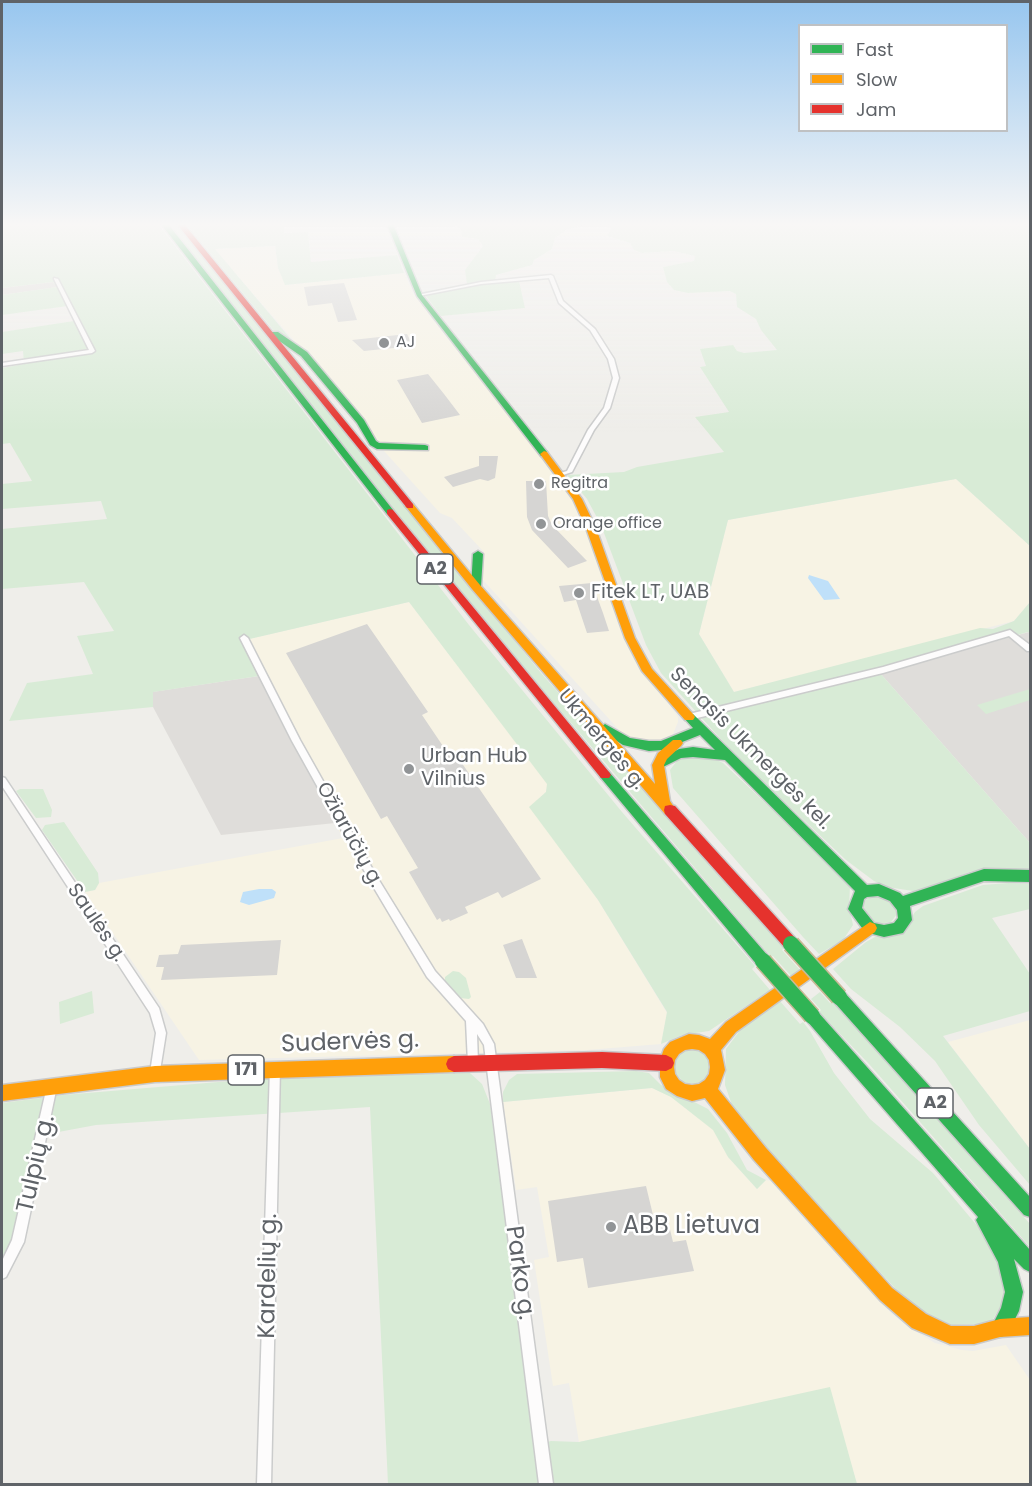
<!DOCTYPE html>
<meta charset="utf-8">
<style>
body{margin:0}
#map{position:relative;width:1032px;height:1486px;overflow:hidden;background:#efeeea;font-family:Poppins,sans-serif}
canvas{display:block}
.frame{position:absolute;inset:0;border:3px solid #5f6368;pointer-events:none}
.legend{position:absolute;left:798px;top:24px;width:210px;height:108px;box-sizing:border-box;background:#fff;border:2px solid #bfc1c3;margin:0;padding:8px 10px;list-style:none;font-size:18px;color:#5f6368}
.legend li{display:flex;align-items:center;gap:12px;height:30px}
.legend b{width:30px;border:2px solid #bfc1c3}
</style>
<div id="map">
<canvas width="1032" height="1486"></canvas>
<div class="frame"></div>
<ul class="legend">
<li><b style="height:8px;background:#30b455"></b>Fast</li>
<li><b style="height:8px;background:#ff9f0a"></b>Slow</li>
<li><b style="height:8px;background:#e5322d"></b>Jam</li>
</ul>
</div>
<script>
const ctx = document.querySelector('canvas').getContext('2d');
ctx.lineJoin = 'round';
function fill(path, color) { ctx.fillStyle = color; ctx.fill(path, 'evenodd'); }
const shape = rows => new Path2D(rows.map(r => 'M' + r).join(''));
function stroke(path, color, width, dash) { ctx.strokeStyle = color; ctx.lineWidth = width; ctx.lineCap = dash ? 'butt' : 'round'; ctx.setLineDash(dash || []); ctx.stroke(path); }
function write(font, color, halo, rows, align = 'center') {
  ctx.font = font + ' Poppins,sans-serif'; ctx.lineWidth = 5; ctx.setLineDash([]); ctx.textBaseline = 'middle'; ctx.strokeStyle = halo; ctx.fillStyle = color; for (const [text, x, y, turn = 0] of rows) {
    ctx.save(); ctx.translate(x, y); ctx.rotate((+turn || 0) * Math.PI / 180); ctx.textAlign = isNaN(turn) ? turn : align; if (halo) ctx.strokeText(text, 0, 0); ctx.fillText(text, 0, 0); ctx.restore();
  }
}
const commercial = shape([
 [275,246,278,268,286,285,404,273,413,293,429,315,567,489,577,507,632,653,678,717,678,722,673,734,657,742,628,737,620,731,483,580,481,574,484,552,452,518,440,513,375,441,305,353,214,249],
 [956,479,1030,546,1030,602,1014,621,734,692,699,634,728,520],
 [409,602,548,784,546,792,530,807,598,900,667,1013,661,1044,587,1050,199,1060,85,892,95,890,99,883,343,838,240,641],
 [1030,1020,1030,1149,948,1042],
 [652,1088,671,1097,714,1130,728,1157,757,1189,766,1180,771,1181,892,1314,910,1328,935,1343,962,1350,973,1351,1006,1345,1030,1380,1030,1484,857,1484,829,1388,579,1442,569,1383,553,1386,534,1260,549,1257,537,1187,516,1190,503,1102]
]);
const industrial = shape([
 [53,282,58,287,2,295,2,288],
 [1029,632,1030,633,1030,843,880,673],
 [259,676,335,823,221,835,153,707,152,692]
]);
const green = shape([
 [2,224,158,224,469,625,622,812,755,966,752,969,770,990,709,1031,682,1035,661,1044,667,1012,598,900,529,807,546,792,547,784,409,602,241,641,259,676,153,692,153,707,9,721,27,683,93,674,77,636,114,631,84,582,2,589,2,529,107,519,101,501,2,509,2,484,32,481,10,443,2,444,2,368,24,364,23,351,2,354,2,332,74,321,68,306,2,315,2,295,57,287,53,282,2,288],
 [169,224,176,224,541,673,785,948,782,950,800,970,792,977,773,956,771,957,531,676,410,530],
 [186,224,284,224,284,233,308,232,311,262,397,255,404,273,285,285,278,268,275,246,215,249,295,344,275,332],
 [451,224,587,224,566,230,555,238,552,249,534,260,532,265,496,275,495,283,519,281,525,308,441,316,423,292,467,284,465,270,483,246,478,239,462,237,461,229],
 [605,224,1030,224,1030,546,956,479,728,520,699,634,734,692,980,628,993,629,1014,621,1030,602,1030,633,1028,632,880,673,1030,843,1030,871,996,868,972,871,925,890,913,891,887,887,874,881,846,860,738,758,661,673,646,645,601,525,587,499,567,475,624,472,637,467,724,452,695,417,729,412,700,367,706,366,700,349,733,345,737,351,744,353,777,350,761,330,756,319,737,307,736,294,730,291,688,293,674,290,667,282,663,267,694,261,695,256,673,251,642,253,634,250,630,243,607,236,611,229],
 [1030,689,1030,700,986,714,977,705],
 [680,757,713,758,723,763,844,877,850,886,849,907,853,925,843,940,819,954,803,937,673,788,670,770],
 [20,789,43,789,52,810,51,817,36,818,16,791],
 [64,822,98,873,99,883,95,890,85,892,42,830,45,825],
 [1008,883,1030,884,1030,909,992,918,1030,974,1030,1011,943,1036,1030,1149,1030,1185,979,1125,935,1061,900,1027,851,989,833,969,866,942,875,937,894,936,903,931,915,912,923,906,983,885],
 [873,896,886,899,895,908,897,914,891,922,879,924,867,917,863,906,864,901],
 [453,971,459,972,466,978,471,997,469,999,460,998,445,981,445,977],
 [92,991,94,1013,60,1024,59,1002],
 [820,992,830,1003,833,1001,1030,1224,1030,1247,869,1064,819,1012,821,1010,811,999],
 [779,1000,800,1024,803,1022,810,1031,834,1073,870,1119,933,1173,979,1228,997,1256,1005,1299,993,1319,984,1324,946,1325,907,1301,760,1144,732,1105,725,1085,726,1049,744,1025],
 [695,1048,708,1058,711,1074,700,1084,684,1083,673,1070,679,1049],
 [636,1071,649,1073,661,1085,708,1109,727,1133,747,1170,766,1180,757,1189,728,1157,713,1130,671,1097,652,1088,503,1102,503,1092,509,1080,517,1074],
 [470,1073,482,1084,490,1104,535,1445,551,1441,579,1442,830,1387,857,1484,388,1484,370,1107,96,1125,37,1136,20,1217,2,1267,2,1103,63,1095,302,1075]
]);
const water = shape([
 [809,575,828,581,840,599,824,600,808,578],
 [259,889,272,889,276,892,274,898,249,905,240,902,243,892]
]);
const building = shape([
 [344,283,357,320,338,322,332,303,308,306,304,287],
 [407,334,413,346,364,351,352,340],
 [428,374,444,394,460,415,422,423,397,380],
 [479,456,498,456,495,478,488,481,480,479,453,487,444,477,479,466],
 [526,481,546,481,548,516,552,525,587,561,568,568,532,530,527,517],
 [592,583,603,613,609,631,587,633,576,600,564,602,559,586],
 [367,624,428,712,422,715,451,758,457,756,541,879,502,898,498,892,465,907,468,913,450,921,449,919,442,922,440,918,437,920,409,872,418,868,387,816,381,819,286,653],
 [522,939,537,978,516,978,503,945],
 [281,940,277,975,161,980,164,967,156,967,159,955,178,954,181,945],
 [646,1186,653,1215,666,1213,673,1242,686,1240,694,1271,588,1288,583,1258,557,1262,548,1201]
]);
const street = shape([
 [551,275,553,276,563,301,595,329,614,359,619,378,610,408,594,430,572,472,560,476,557,474,567,471,588,430,604,408,613,378,608,359,590,330,559,303,549,278,481,284,419,296,417,295,481,282,551,275],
 [54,278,58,279,95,351,92,353,2,366,2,363,89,350,54,279,54,278],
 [1010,630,1030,645,1030,651,1027,651,1009,636,883,673,689,720,685,717,689,714,883,667,1010,630],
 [244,635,248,638,300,740,377,877,435,971,483,1024,494,1044,553,1484,539,1484,484,1045,477,1034,478,1063,477,1067,473,1068,469,1067,468,1063,466,1021,427,977,371,883,292,741,240,638,244,635],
 [2,777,5,778,159,1008,166,1033,159,1077,155,1078,151,1077,150,1073,156,1033,150,1013,2,786,2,777],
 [275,1063,279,1064,280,1068,271,1484,257,1484,270,1068,271,1064,275,1063],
 [52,1081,56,1082,57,1086,24,1242,6,1277,2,1279,2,1261,12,1240,47,1086,48,1082,52,1081]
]);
const fast = shape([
 [161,224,168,224,393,510,393,514,387,514,161,224],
 [387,224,393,224,422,295,547,452,547,456,541,456,417,296,387,224],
 [272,332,278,332,307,352,364,420,376,441,379,443,425,445,428,446,428,450,377,449,370,445,357,423,301,356,272,336,272,332],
 [478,551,483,554,481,587,476,590,471,587,473,554,478,551],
 [689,713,693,714,867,885,879,884,900,893,903,896,984,869,1030,870,1030,882,984,881,910,906,912,920,903,933,884,937,865,932,848,909,855,891,725,760,693,757,681,758,663,767,659,765,657,762,659,759,679,749,693,747,715,750,700,735,662,750,649,751,623,745,601,731,599,728,605,724,630,738,649,741,661,741,693,728,683,717,689,713],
 [878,896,890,901,897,910,898,918,894,923,884,925,874,923,862,908,864,899,867,897,878,896],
 [605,770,609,772,768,956,770,961,768,966,763,968,758,966,601,778,599,775,601,772,605,770],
 [839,990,844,992,1030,1197,1030,1217,1024,1215,834,1002,832,997,834,992,839,990],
 [812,1009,817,1011,1030,1250,1030,1272,1024,1269,1014,1259,1023,1292,1019,1311,1007,1335,1000,1337,993,1335,991,1328,1001,1308,1005,1292,998,1262,979,1226,976,1220,978,1217,807,1021,804,1016,807,1011,812,1009]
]);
const slow = shape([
 [544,451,547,452,582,499,596,528,635,638,652,669,693,714,695,717,693,720,685,720,642,671,625,638,586,528,573,499,540,454,544,451],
 [410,503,413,504,480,585,655,784,652,765,658,753,673,740,681,740,683,743,681,746,667,759,664,765,670,801,676,810,675,814,665,814,660,808,472,589,407,508,405,506,410,503],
 [870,922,875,924,877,928,875,932,736,1032,721,1050,725,1070,718,1089,766,1148,892,1288,926,1314,951,1326,974,1326,1000,1319,1030,1317,1030,1335,1000,1337,974,1344,950,1344,912,1328,880,1300,754,1160,705,1098,692,1101,677,1096,666,1089,660,1077,660,1060,664,1049,670,1042,689,1034,699,1035,710,1039,726,1022,870,922],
 [692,1049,699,1050,705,1054,709,1060,710,1067,709,1074,705,1080,699,1084,692,1085,685,1084,679,1080,675,1074,674,1067,675,1060,679,1054,685,1050,692,1049],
 [454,1056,460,1059,462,1064,460,1069,454,1072,155,1082,2,1101,2,1085,155,1066,454,1056]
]);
const jam = shape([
 [177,224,184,224,413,504,413,508,407,508,177,224],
 [390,509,393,510,609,772,611,775,609,778,601,778,387,514,387,510,390,509],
 [670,805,675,806,796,939,798,944,796,949,791,950,786,949,665,814,664,810,665,806,670,805],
 [602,1052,666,1055,672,1058,674,1063,672,1068,666,1071,602,1068,454,1072,448,1069,446,1064,448,1059,454,1056,602,1052]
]);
const fastBridge = shape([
 [791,944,839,997],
 [763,961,812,1016]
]);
const markers = [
 [384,343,6,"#919496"],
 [539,484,6,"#919496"],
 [541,524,6,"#919496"],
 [579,593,6,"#919496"],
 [409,769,6,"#919496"],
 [611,1227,6,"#919496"]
];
const farPoinames = [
 ["AJ",396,343],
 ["Regitra",551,484],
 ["Orange office",553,524]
];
const shields = [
 [435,569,36],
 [246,1070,36],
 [935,1103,36]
];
const shieldNames = [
 ["A2",435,569],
 ["171",246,1070],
 ["A2",935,1103]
];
const poiNames = [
 ["Fitek LT, UAB",591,593],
 ["Urban Hub",421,757],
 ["Vilnius",421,780]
];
const streetNames = [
 ["Ukmergės g.",601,740,50],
 ["Senasis Ukmergės kel.",750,749,45],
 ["Ožiarūčių g.",349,835,61],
 ["Saulės g.",96,923,56]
];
const nearStreetnames = [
 ["Sudervės g.",350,1043,-2],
 ["Tulpių g.",37,1164,-77],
 ["Parko g.",519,1273,82],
 ["Kardelių g.",269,1276,-89]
];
const nearPoinames = [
 ["ABB Lietuva",623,1227]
];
fill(commercial, '#f7f3e4');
fill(industrial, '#dfddda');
fill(green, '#d8ebd6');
fill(water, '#bfe0f9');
fill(building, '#d6d5d3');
stroke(street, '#cbcccc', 3);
stroke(fast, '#cacacb', 3);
stroke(slow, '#cacacb', 3);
stroke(jam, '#cacacb', 3);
fill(street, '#fdfcfc');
fill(fast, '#30b455');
fill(slow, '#ff9f0a');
fill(jam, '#e5322d');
stroke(fastBridge, '#c8b996', 19, []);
stroke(fastBridge, '#30b455', 16);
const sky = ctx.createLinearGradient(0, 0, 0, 432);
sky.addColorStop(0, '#97c6ef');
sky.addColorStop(0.52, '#f8f7f6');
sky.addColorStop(1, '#f8f7f600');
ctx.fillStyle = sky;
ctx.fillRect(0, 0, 1032, 432);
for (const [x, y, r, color] of markers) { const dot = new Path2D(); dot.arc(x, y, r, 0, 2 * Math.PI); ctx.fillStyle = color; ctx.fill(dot); stroke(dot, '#fff', 2); }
write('16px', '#5f6368', '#fff', farPoinames, 'left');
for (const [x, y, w] of shields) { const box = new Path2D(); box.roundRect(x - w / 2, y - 15, w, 30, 4.5); ctx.fillStyle = '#fff'; ctx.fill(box); stroke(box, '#5f6368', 1.5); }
write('bold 18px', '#5f6368', null, shieldNames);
write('20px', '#5f6368', '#fff', poiNames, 'left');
write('20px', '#5f6368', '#fff', streetNames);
write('24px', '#5f6368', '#fff', nearStreetnames);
write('24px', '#5f6368', '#fff', nearPoinames, 'left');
</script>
